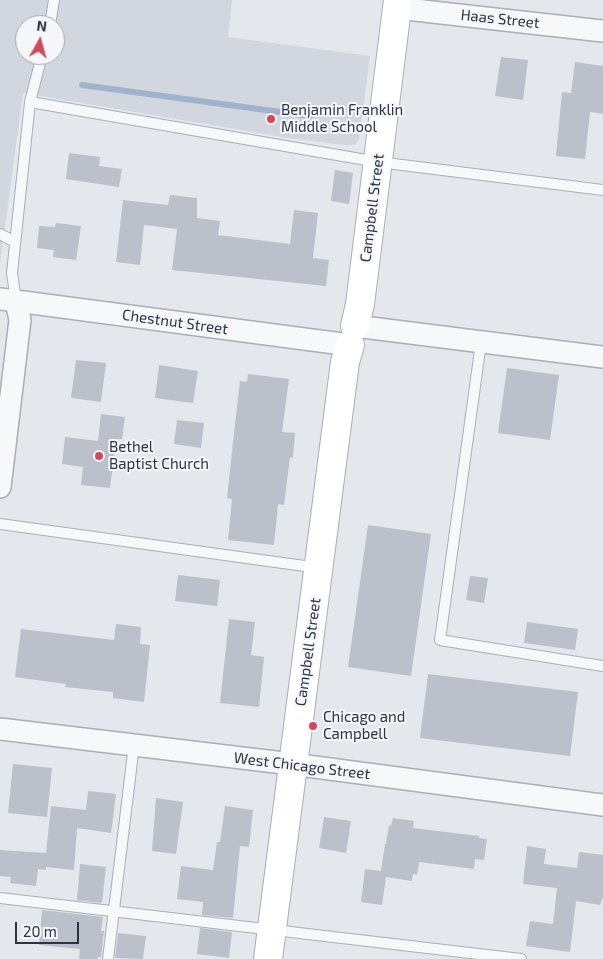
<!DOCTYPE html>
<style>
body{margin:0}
#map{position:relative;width:603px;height:959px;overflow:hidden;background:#e4e7ec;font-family:"Exo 2",sans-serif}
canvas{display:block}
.north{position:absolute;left:15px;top:15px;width:50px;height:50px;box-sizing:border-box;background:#f4f6f9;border:1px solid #a4a8b1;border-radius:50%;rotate:7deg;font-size:14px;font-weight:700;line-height:20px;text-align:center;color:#2b3445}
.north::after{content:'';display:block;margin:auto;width:18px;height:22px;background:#d1495b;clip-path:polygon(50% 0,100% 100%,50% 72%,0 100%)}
.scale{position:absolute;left:15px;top:922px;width:64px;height:22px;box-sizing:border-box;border:2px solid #2b3445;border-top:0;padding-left:6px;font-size:15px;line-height:18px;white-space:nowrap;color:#2b3445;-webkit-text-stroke:4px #f4f6f9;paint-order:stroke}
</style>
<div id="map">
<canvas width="603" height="959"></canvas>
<div class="north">N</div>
<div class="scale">20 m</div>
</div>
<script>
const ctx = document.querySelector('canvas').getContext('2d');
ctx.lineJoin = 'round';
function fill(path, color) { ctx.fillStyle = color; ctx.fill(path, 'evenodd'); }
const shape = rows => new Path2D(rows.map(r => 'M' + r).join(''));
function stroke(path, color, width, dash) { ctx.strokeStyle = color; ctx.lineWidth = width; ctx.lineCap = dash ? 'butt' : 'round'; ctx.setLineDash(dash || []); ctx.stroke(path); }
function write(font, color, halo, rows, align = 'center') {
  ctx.font = font + ' "Exo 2",sans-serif'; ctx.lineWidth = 4; ctx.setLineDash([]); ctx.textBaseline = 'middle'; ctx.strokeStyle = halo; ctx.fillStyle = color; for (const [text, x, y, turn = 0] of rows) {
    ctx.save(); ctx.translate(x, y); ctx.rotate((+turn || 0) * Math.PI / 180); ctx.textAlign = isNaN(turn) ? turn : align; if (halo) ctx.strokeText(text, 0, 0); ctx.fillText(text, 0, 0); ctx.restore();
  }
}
const built = shape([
 [0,0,232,0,228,37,370,56,359,139,355,145,344,145,288,138,23,93,0,264],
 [25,25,55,25,55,55,25,55]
]);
const stream = shape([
 [82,85,310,116]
]);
const building = shape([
 [501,57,528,60,523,100,495,96],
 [575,62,603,66,603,114,590,112,585,159,556,156,562,92,571,93],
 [69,153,100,157,99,166,122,169,119,187,66,179],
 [335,170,353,173,349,204,331,201],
 [170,195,197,198,197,218,220,221,218,235,290,244,294,210,318,213,313,258,329,260,326,286,172,270,177,229,144,225,140,265,116,262,123,200,168,205],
 [56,223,81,226,76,260,53,257,54,250,37,248,39,226,55,227],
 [76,360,106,363,101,402,71,398],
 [159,365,198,371,193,403,155,398],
 [507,368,559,375,550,440,498,433],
 [248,374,289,379,282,432,295,433,293,458,290,457,284,505,278,504,274,545,228,540,232,499,227,498,235,424,240,381,247,382],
 [101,414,125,417,122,439,116,439,110,488,81,485,83,467,62,464,65,437,98,441],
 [177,420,204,423,201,448,174,444],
 [368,525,431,534,411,676,348,667],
 [178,575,220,580,217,606,175,601],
 [470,576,488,578,484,603,466,600],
 [229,619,255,622,251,655,264,657,259,707,220,703],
 [527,622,578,629,575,650,524,643],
 [116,624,141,627,140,644,150,645,144,702,113,698,113,692,65,687,66,684,15,677,21,629,114,640],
 [428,674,578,692,570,756,420,738],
 [13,764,52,768,47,817,8,813],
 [88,791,116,794,111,833,77,828,74,870,46,867,46,870,38,869,36,886,10,883,11,877,0,876,0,850,46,853,51,806,86,810],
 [156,798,183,802,176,854,152,851],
 [225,806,253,810,249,847,240,846,233,918,202,915,203,902,177,899,181,866,213,870,217,842,220,842],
 [324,817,351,821,346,853,319,848],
 [393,818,414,821,413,828,479,836,479,838,487,839,484,860,475,859,474,869,419,862,417,875,413,874,412,881,386,877,382,905,361,902,365,869,381,871,385,844,386,844,389,825,391,826],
 [527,846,546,849,544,864,577,868,579,852,603,855,603,897,600,905,576,901,570,952,526,946,530,921,553,924,557,888,523,884],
 [80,864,106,867,102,903,77,900],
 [42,910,103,917,101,931,104,931,101,957,98,957,98,959,79,959,80,949,39,945],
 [200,928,232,932,229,958,197,954],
 [118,933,146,936,143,959,115,958]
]);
const service = shape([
 [50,25,54,0],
 [30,102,378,162,603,190],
 [0,234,15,242],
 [16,301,12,273,30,102,42,55],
 [481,343,440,640,603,666],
 [0,524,319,568],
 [0,898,521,959],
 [108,959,134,745]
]);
const minor = shape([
 [397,8,603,31],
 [0,299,350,345],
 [355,326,603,357],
 [0,487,20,320,16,301],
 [0,729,292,764,603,805]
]);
const secondary = shape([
 [355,326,360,304,398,0],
 [268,959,345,362,350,345]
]);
const markers = [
 [271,119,5,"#d1495b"],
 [99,456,5,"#d1495b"],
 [313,726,5,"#d1495b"]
];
const streetNames = [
 ["Haas Street",500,19,6],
 ["Campbell Street",372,208,-83],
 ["Chestnut Street",175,322,8],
 ["Campbell Street",308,652,-82],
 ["West Chicago Street",302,766,7]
];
const poiNames = [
 ["Benjamin Franklin",281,110],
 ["Middle School",281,127],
 ["Bethel",109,447],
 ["Baptist Church",109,464],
 ["Chicago and",323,717],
 ["Campbell",323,734]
];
fill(built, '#d2d6de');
stroke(stream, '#9fb4cc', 6);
fill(building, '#bbc0ca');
stroke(service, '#a9aeb7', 12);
stroke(minor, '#a9aeb7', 24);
stroke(secondary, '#a9aeb7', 30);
stroke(service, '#f7f8fa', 10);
stroke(minor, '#f7f8fa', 21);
stroke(secondary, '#fff', 28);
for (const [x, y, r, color] of markers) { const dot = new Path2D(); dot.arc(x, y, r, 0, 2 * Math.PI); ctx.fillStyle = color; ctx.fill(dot); stroke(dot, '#f4f6f9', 2); }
write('15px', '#2b3445', '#f4f6f9', streetNames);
write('15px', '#2b3445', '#f4f6f9', poiNames, 'left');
</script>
